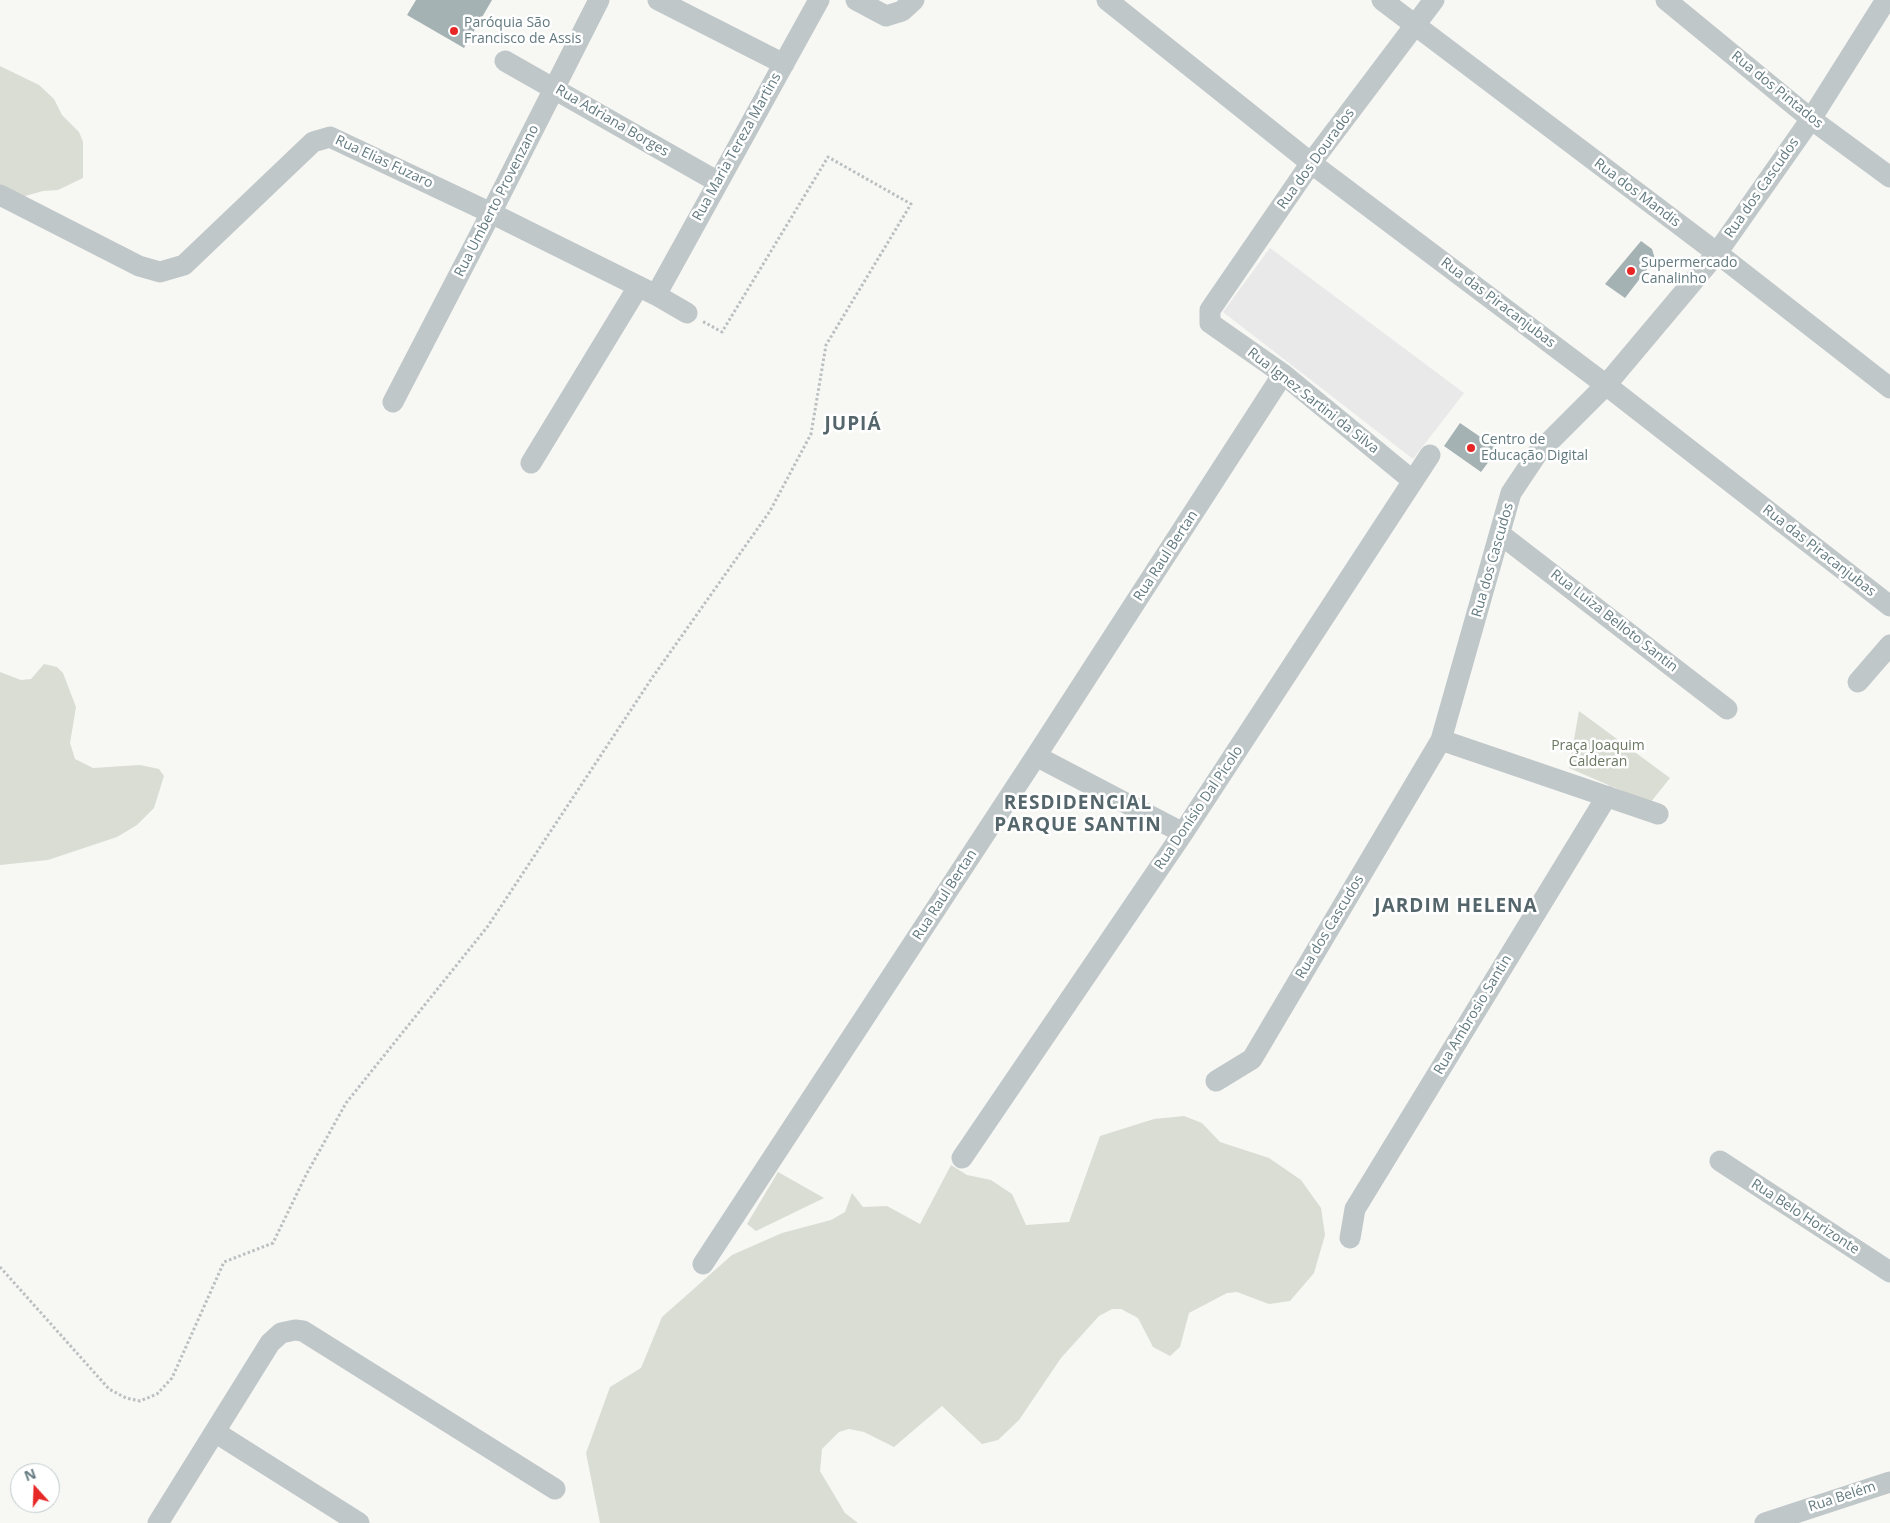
<!DOCTYPE html>
<meta charset="utf-8">
<style>
body{margin:0}
#map{position:relative;width:1890px;height:1523px;overflow:hidden;background:#f7f7f4;font-family:"Open Sans",sans-serif}
canvas{display:block}
.north{position:absolute;left:10px;top:1463px;width:50px;height:50px;box-sizing:border-box;background:#fff;border:1px solid #c0cacc;border-radius:50%;rotate:340deg;font-size:14px;font-weight:700;line-height:20px;text-align:center;color:#627a80}
.north::after{content:'';display:block;margin:auto;width:18px;height:22px;background:#e72725;clip-path:polygon(50% 0,100% 100%,50% 72%,0 100%)}
</style>
<div id="map">
<canvas width="1890" height="1523"></canvas>
<div class="north">N</div>
</div>
<script>
const ctx = document.querySelector('canvas').getContext('2d');
ctx.lineJoin = 'round';
function fill(path, color) { ctx.fillStyle = color; ctx.fill(path, 'evenodd'); }
const shape = rows => new Path2D(rows.map(r => 'M' + r).join(''));
function stroke(path, color, width, dash) { ctx.strokeStyle = color; ctx.lineWidth = width; ctx.lineCap = dash ? 'butt' : 'round'; ctx.setLineDash(dash || []); ctx.stroke(path); }
function write(font, color, halo, rows, align = 'center') {
  ctx.font = font + ' "Open Sans",sans-serif'; ctx.lineWidth = 5; ctx.setLineDash([]); ctx.textBaseline = 'middle'; ctx.strokeStyle = halo; ctx.fillStyle = color; for (const [text, x, y, turn = 0] of rows) {
    ctx.save(); ctx.translate(x, y); ctx.rotate((+turn || 0) * Math.PI / 180); ctx.textAlign = isNaN(turn) ? turn : align; if (halo) ctx.strokeText(text, 0, 0); ctx.fillText(text, 0, 0); ctx.restore();
  }
}
const built = shape([
 [1270,248,1464,393,1413,459,1223,312]
]);
const green = shape([
 [0,66,39,85,54,99,62,115,79,132,83,142,83,178,58,190,43,191,0,203],
 [44,664,57,667,63,673,76,707,70,743,75,759,93,768,140,765,159,769,164,776,154,808,137,825,117,837,48,860,0,865,0,672,21,680,31,679],
 [1579,711,1670,778,1650,803,1569,768],
 [1184,1116,1202,1123,1220,1142,1269,1158,1301,1180,1321,1208,1325,1235,1314,1273,1290,1301,1269,1304,1237,1292,1227,1293,1189,1313,1180,1347,1170,1356,1153,1347,1138,1318,1121,1309,1112,1309,1099,1316,1061,1358,1019,1420,998,1440,982,1444,942,1406,894,1447,864,1432,849,1429,839,1432,822,1449,820,1471,845,1513,858,1523,600,1523,586,1453,610,1387,641,1368,662,1317,732,1255,782,1233,831,1220,845,1212,852,1193,863,1207,887,1206,920,1224,951,1165,967,1175,991,1180,1012,1194,1026,1225,1069,1222,1100,1136,1154,1119],
 [778,1172,824,1198,756,1231,747,1224]
]);
const building = shape([
 [416,0,492,0,464,48,407,15],
 [1641,241,1652,249,1655,259,1625,298,1605,284],
 [1460,423,1498,449,1481,472,1444,446]
]);
const path = shape([
 [0,1267,109,1389,126,1398,140,1401,157,1394,172,1378,224,1262,273,1243,306,1175,346,1103,488,926,652,678,770,511,811,434,826,345,911,204,828,157,722,332,702,321]
]);
const street = shape([
 [658,0,784,64],
 [856,0,886,16,902,11,914,0],
 [1107,0,1311,163,1606,385,1890,606],
 [1382,0,1717,253,1890,388],
 [1666,0,1811,119,1890,177],
 [505,61,718,182],
 [0,195,139,266,160,272,184,265,313,142,330,137,491,213,656,295,687,313],
 [656,295,819,0],
 [393,402,491,213,599,0],
 [531,463,638,287],
 [1413,481,1283,374,1210,323,1210,310,1311,163,1434,0],
 [1500,534,1727,709],
 [1858,682,1890,645],
 [1441,740,1658,814],
 [1036,756,1183,833],
 [1216,1081,1252,1059,1441,740,1511,493,1537,454,1606,385,1717,253,1811,119,1886,0],
 [962,1158,1183,833,1430,455],
 [1720,1161,1890,1272],
 [1350,1238,1355,1209,1607,796],
 [703,1264,1036,756,1283,374],
 [215,1432,359,1523],
 [158,1523,270,1343,281,1333,295,1330,303,1331,555,1489],
 [1765,1523,1890,1482]
]);
const markers = [
 [454,31,5,"#e72725"],
 [1631,271,5,"#e72725"],
 [1471,448,5,"#e72725"]
];
const poiNames = [
 ["Paróquia São",464,23],
 ["Francisco de Assis",464,39],
 ["Supermercado",1641,263],
 ["Canalinho",1641,279],
 ["Centro de",1481,440],
 ["Educação Digital",1481,456]
];
const streetNames = [
 ["Rua dos Pintados",1777,90,39],
 ["Rua Adriana Borges",612,121,30],
 ["Rua Maria Tereza Martins",737,147,-61],
 ["Rua dos Dourados",1316,159,-54],
 ["Rua Elias Fuzaro",384,162,25],
 ["Rua dos Cascudos",1762,188,-55],
 ["Rua dos Mandis",1637,193,37],
 ["Rua Umberto Provenzano",497,201,-63],
 ["Rua das Piracanjubas",1498,303,37],
 ["Rua Ignez Sartini da Silva",1313,401,38],
 ["Rua das Piracanjubas",1819,551,38],
 ["Rua Raul Bertan",1166,556,-57],
 ["Rua dos Cascudos",1493,560,-74],
 ["Rua Luiza Belloto Santin",1614,621,38],
 ["Rua Donísio Dal Picolo",1199,808,-56],
 ["Rua Raul Bertan",945,895,-57],
 ["Rua dos Cascudos",1330,927,-59],
 ["Rua Ambrosio Santin",1473,1015,-59],
 ["Rua Belo Horizonte",1805,1217,33],
 ["Rua Belém",1842,1497,-18]
];
const parkNames = [
 ["Praça Joaquim",1598,746],
 ["Calderan",1598,762]
];
const districtNames = [
 ["JUPIÁ",853,425],
 ["RESDIDENCIAL",1078,804],
 ["PARQUE SANTIN",1078,826],
 ["JARDIM HELENA",1456,907]
];
fill(built, '#e8e9e8');
fill(green, '#d9ddd3');
fill(building, '#a5b2b4');
stroke(path, '#babfc0', 3, [2.5, 2.5]);
stroke(street, '#c0c7c9', 21);
for (const [x, y, r, color] of markers) { const dot = new Path2D(); dot.arc(x, y, r, 0, 2 * Math.PI); ctx.fillStyle = color; ctx.fill(dot); stroke(dot, '#fff', 2); }
write('14px', '#627a80', '#fff', poiNames, 'left');
write('14px', '#627a80', '#fff', streetNames);
write('14px', '#6a7861', '#fff', parkNames);
ctx.letterSpacing = '1px';
write('bold 19px', '#54666b', '#fff', districtNames);
ctx.letterSpacing = '0px';
</script>
